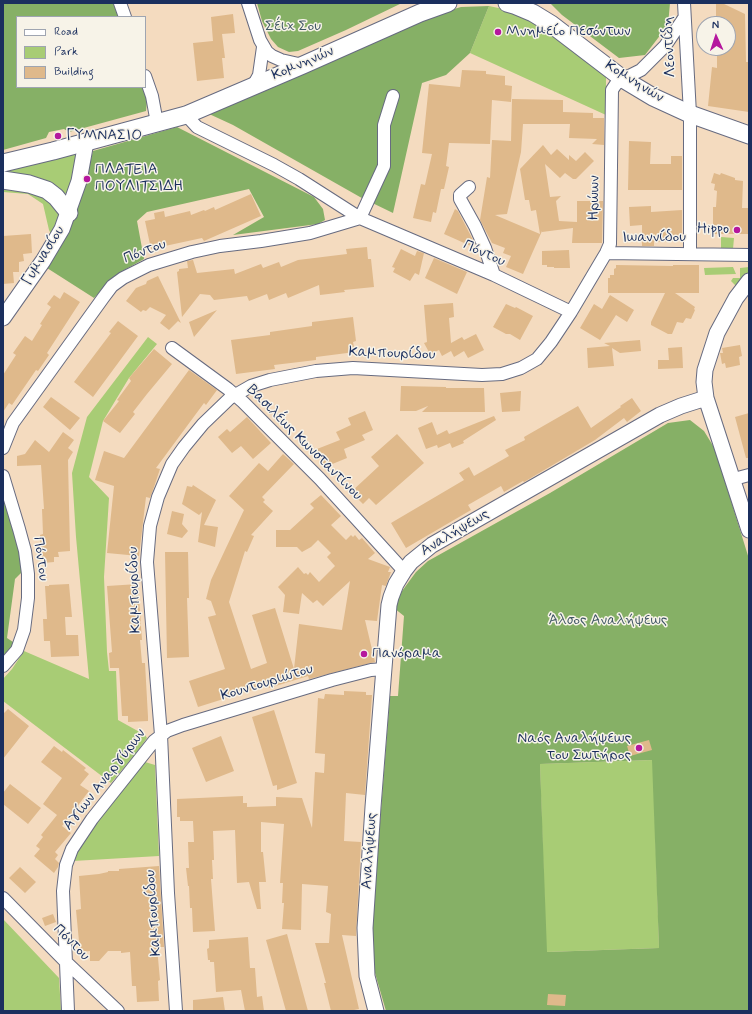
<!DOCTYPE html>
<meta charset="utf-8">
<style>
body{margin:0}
#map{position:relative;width:752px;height:1014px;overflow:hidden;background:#f4dbbf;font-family:Mynerve,sans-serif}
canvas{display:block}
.frame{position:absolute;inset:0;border:4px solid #1b2f5e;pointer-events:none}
.legend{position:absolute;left:16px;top:16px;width:130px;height:72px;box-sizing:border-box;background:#f7f3e8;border:1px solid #9fa5b1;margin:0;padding:5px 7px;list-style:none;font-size:12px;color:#1b2f5e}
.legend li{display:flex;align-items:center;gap:8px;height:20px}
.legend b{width:20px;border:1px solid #9fa5b1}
.north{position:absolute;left:696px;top:16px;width:40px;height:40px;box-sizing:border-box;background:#f7f3e8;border:1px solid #9fa5b1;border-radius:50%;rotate:357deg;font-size:11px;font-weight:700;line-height:16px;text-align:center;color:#1b2f5e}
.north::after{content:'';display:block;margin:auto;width:14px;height:18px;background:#b5179e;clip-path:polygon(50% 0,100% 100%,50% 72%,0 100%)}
</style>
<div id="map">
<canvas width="752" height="1014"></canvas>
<div class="frame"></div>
<ul class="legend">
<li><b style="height:5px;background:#fff"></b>Road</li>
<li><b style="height:11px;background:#a8cc75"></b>Park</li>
<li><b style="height:11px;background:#dfb98b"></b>Building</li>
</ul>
<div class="north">N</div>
</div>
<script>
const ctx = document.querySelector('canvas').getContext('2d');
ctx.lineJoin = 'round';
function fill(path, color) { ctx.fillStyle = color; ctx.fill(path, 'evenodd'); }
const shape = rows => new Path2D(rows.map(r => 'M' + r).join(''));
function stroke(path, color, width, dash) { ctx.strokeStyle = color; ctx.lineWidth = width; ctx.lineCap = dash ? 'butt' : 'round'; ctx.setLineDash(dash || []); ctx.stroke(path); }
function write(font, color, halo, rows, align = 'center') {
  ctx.font = font + ' Mynerve,sans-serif'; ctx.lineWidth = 3; ctx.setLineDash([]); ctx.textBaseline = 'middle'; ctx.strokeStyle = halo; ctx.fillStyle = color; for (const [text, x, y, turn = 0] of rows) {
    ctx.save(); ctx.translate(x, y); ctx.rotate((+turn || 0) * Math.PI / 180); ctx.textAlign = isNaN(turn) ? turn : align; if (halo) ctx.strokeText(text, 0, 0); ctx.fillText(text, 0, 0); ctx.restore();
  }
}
const green = shape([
 [489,6,508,10,532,21,606,74,606,115,470,53],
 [76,152,78,160,67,194,3,174,3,171],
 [3,190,36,191,42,193,58,213,59,219,52,236,49,230,43,204,28,194,3,192],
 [721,237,734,238,733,249,721,249],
 [733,267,736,274,705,275,704,268],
 [749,267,749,277,741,286,735,285,731,281,733,278,740,278,740,268],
 [148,337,157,344,129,378,103,421,89,477,109,498,104,577,107,652,109,671,116,671,118,720,145,735,147,738,137,752,111,783,3,701,3,679,12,669,24,651,89,679,76,537,72,473,87,417],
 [653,760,659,948,546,952,540,764],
 [145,762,155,765,159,856,73,861,77,851,90,830],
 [3,919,59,978,61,1011,3,1011]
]);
const forest = shape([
 [3,3,113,3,119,17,17,17,17,87,144,87,147,101,146,111,69,132,64,129,49,132,46,138,3,150],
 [257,3,402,3,346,30,298,51,289,52,278,47,271,39,262,21],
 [550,3,670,3,668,25,645,55,619,58,562,15],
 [489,6,470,53,446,75,422,83,393,213,360,197,233,125,207,113,440,13,461,7],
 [177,127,314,197,323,209,325,220,318,224,233,235,264,217,249,189,147,212,137,221,144,259,119,273,94,298,47,268,84,187,93,151],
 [690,420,704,431,715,449,749,559,749,1011,386,1011,375,973,373,960,372,924,390,696,398,696,404,616,394,608,394,602,416,572,428,561,550,493,668,423],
 [652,760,659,948,547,952,540,764],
 [3,492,11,517,23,571,15,579,7,638,16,644,3,660]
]);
const building = shape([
 [716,3,722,3,745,14,746,62,749,62,749,112,708,106,712,67,717,68,717,48,728,48,728,24,716,24],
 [233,14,235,33,222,34,225,58,222,58,224,78,197,81,193,43,213,41,211,17],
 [462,70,486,71,486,74,505,76,505,85,512,86,511,102,492,100,490,144,449,143,446,166,449,167,444,189,441,189,436,213,433,212,431,222,413,218,421,184,425,185,432,154,422,153,429,84,460,87],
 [512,99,563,100,563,112,593,113,593,118,604,118,604,145,592,144,597,139,569,138,570,124,523,124,521,152,507,214,495,215,540,234,536,210,531,211,529,200,525,200,520,169,543,145,551,155,557,149,569,160,569,155,576,161,585,152,594,161,576,179,573,179,565,173,560,178,545,164,550,197,561,196,556,201,559,221,577,222,577,201,603,201,602,243,572,243,573,228,542,232,542,231,523,274,506,267,511,256,503,253,505,248,492,243,480,220,487,177,490,178,492,140,511,141],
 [629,141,651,142,650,164,671,164,671,156,682,156,682,190,628,190],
 [714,173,720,175,721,173,735,178,735,180,743,181,742,208,749,208,749,234,713,234,713,207,716,207,717,191,714,190,715,184,711,183],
 [251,194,261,216,204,241,202,238,151,249,145,221,155,219,154,213,164,211,165,217,190,211,191,215,204,210,205,211,214,207,215,210],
 [651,206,651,212,682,210,682,241,654,242,654,246,642,246,642,225,630,226,629,207],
 [455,209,458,211,473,240,471,246,444,234],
 [31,234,32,253,23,254,24,261,19,262,19,272,13,272,14,283,3,284,3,236],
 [367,247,368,259,371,259,374,287,344,290,345,292,320,295,319,285,288,298,286,293,269,300,267,294,249,301,247,296,214,300,210,295,200,294,182,317,177,272,179,271,179,269,188,268,187,261,193,260,197,273,234,269,235,274,261,264,263,268,279,262,281,267,298,260,347,254,346,249],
 [401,249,415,256,417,251,424,253,419,275,415,273,410,281,393,272,395,268,392,267],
 [569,250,570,268,554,268,554,267,547,267,547,265,542,265,542,251],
 [434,258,467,272,457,294,425,278],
 [616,265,673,266,673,265,699,265,699,293,675,293,695,307,694,309,695,310,691,319,686,318,683,323,677,322,672,334,668,334,651,325,651,322,665,293,608,293,608,278,610,278,610,275,614,275,614,269,616,268],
 [158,276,181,323,178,321,169,330,160,323,166,315,150,307,146,311,143,310,141,312,126,301,136,288,146,284,147,281],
 [64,292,80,302,47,353,49,355,38,371,36,370,12,405,9,403,3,412,3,375,16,355,13,353,25,336,32,341,42,325,40,324,51,307,47,304,54,295,60,299],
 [610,295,634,310,627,322,616,315,600,340,580,328,594,304,602,309],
 [453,303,454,317,449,318,451,343,462,337,464,340,476,334,484,350,468,358,464,351,454,357,451,351,442,356,439,350,430,354,424,343,427,342,424,305],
 [506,304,515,308,516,307,533,316,520,340,510,334,506,334,493,327],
 [217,310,194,337,189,322],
 [353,317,356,341,353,342,355,352,316,357,316,360,274,365,275,369,236,374,231,340,270,335,270,332,312,326,312,322],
 [118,321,138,336,93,397,74,382,111,333,109,332],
 [640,340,641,351,620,353,612,348,614,366,588,368,587,348,610,346,604,343],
 [740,345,742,356,739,357,740,365,726,368,725,363,722,364,720,353,723,353,722,348],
 [682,347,683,368,658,369,658,360,669,360,668,348],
 [154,349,172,364,147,394,133,412,135,414,120,433,103,421,119,401,117,400,131,381,129,378],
 [189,370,217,390,206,405,204,403,156,468,160,469,153,490,150,498,146,497,139,556,107,553,114,486,95,480,104,451,124,458],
 [401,386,446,387,446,388,484,388,485,412,422,412,428,406,416,411,400,411],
 [521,391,520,411,502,412,500,393],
 [51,397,80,418,70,430,43,407],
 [632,398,641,411,627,422,624,418,595,440,524,482,523,481,504,492,501,486,468,505,471,510,406,548,391,523,464,480,459,473,469,467,474,476,509,456,505,450,525,440,524,437,578,406,591,428,621,407,620,406],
 [365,411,373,430,362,435,365,440,344,449,347,458,325,467,317,449,340,440,336,432,351,425,348,418],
 [749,413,749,458,746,458,735,417],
 [494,416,496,420,463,441,464,443,452,448,450,443,438,448,437,445,426,449,418,428,432,422,437,435,447,430,449,434],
 [247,417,271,443,253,459,241,446,232,453,218,437,227,429,230,432],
 [63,432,74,440,68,448,73,452,68,460,70,551,58,552,59,557,54,557,54,562,43,563,43,557,41,557,40,535,43,534,42,509,44,509,41,465,17,466,17,456,25,454,35,440,49,452],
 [397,434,424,463,376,505,369,498,363,504,351,492,379,466,371,457],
 [283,454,294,464,262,497,265,500,263,502,273,511,251,535,254,536,247,552,245,551,229,602,251,669,267,663,252,615,275,608,294,669,299,624,342,630,350,581,323,606,317,600,313,603,302,593,299,614,283,612,285,595,278,587,298,567,304,574,306,573,308,575,310,572,319,582,335,566,327,557,331,553,318,540,311,547,302,552,297,547,276,547,276,530,290,530,314,508,310,504,321,495,341,516,331,525,346,540,351,535,353,537,355,535,359,540,362,538,375,553,368,559,390,567,388,572,391,572,386,586,382,585,377,621,365,620,375,662,309,679,308,676,269,688,268,685,198,707,189,681,225,669,208,617,216,615,211,601,206,599,211,580,225,550,227,550,225,550,244,510,229,496,259,463,268,471],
 [193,485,216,500,204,525,218,527,215,547,198,542,202,512,199,515,182,504,187,486,192,487],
 [172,511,184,514,182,524,188,531,182,538,167,534],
 [165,552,188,552,189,598,187,598,189,657,167,658],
 [69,584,72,617,65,617,66,635,78,635,79,656,51,657,50,641,44,641,43,619,47,619,45,586,49,586,49,585],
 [138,584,142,640,140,640,142,663,145,663,148,717,148,721,128,722,128,716,122,716,119,668,110,668,109,653,112,652,107,586],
 [344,691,366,692,366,695,372,695,365,795,346,793,344,841,361,842,356,936,342,935,359,1009,349,1011,331,1011,324,983,326,983,315,943,329,943,331,914,326,912,328,886,302,884,301,930,282,929,284,903,282,903,283,883,280,883,284,824,261,822,261,852,263,852,266,882,259,882,261,909,257,909,249,882,237,883,235,830,213,831,214,860,212,860,213,879,211,879,215,931,193,932,192,908,190,908,189,886,188,886,186,868,189,868,188,842,194,842,193,821,180,821,180,817,177,817,177,799,243,796,243,803,247,803,247,807,276,806,276,797,302,798,312,828,315,772,324,773,325,754,315,753,318,698,324,699,325,694,344,695],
 [8,709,29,726,3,759,3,714],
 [274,710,297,783,277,790,277,785,273,786,252,717],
 [221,736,234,771,206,782,192,748],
 [649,740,652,750,630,756,627,746],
 [54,746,62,752,63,750,86,768,84,770,89,774,80,785,89,791,62,826,71,833,55,852,58,855,55,859,59,863,58,867,54,873,34,856,40,849,36,846,43,837,41,835,57,815,43,804,62,778,41,762],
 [10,784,41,808,28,824,3,804,3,793],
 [159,866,164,947,157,947,160,980,158,981,159,1001,137,1002,136,986,132,986,130,952,121,953,121,951,108,951,99,961,90,961,90,951,80,952,76,910,81,909,79,876,99,874,108,872,108,871,119,871,119,869],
 [20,867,36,882,25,893,9,878],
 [53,914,56,922,45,926,42,918],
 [287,934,308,1011,286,1011,266,940],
 [248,937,250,968,255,968,257,997,262,996,264,1011,245,1011,241,990,216,992,214,962,210,962,210,960,208,960,207,949,209,948,209,940],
 [548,994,566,995,565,1006,547,1005],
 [223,997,225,1011,193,1011,193,1000]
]);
const minor = shape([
 [120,3,125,17],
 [248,3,260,40,267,52,272,56,281,60,303,65],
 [684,3,690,114,690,254],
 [145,76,152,96,157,123],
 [253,86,259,75,263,47],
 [186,115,197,127,274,165,299,179,360,218,494,275,571,312],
 [469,187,460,195,460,199,475,226,485,248,494,275],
 [606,253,749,255],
 [172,348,228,389,243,402,320,479,404,571],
 [3,448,13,423,103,298,112,286,123,278,149,265,192,252,220,246,261,241,310,233,360,218,384,166,384,125,393,96],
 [3,476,19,529,25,551,28,574,28,598,24,630,17,650,3,666],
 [734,479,749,475],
 [3,898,65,961,118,1011],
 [68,1011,63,891,66,865,72,849,92,819,154,741,167,731,183,725,332,680,371,670,385,669],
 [176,1011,168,893,161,735,147,562,150,526,158,497,172,464,184,447,203,424,230,398,251,386,270,380,316,371,353,368,482,375,502,374,521,368,537,359,551,342,571,312,606,253,610,244,612,90,616,84,623,79,641,70,665,46,684,18]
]);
const tertiary = shape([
 [749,281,736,298,717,333,705,370,704,382,706,398,749,530],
 [3,318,43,261,62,229,79,181,86,142],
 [376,1011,367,976,365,928,373,807,389,605,391,597,396,584,404,571,411,562,432,545,660,415,681,406,706,398]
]);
const secondary = shape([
 [507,3,514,5,533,13,551,24,623,79,653,97,690,114,749,135],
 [3,163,53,151,186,115,303,65,420,13,448,3],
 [3,180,29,184,47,190,56,197,69,213]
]);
const markers = [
 [498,32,4,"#b5179e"],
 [58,136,4,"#b5179e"],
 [87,179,4,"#b5179e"],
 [737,230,4,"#b5179e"],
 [364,654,4,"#b5179e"],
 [639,748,4,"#b5179e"]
];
const parkNames = [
 ["Σέιχ Σου",293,27],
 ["Άλσος Αναλήψεως",608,621]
];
const poiNames = [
 ["Μνημείο Πεσόντων",506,32],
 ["ΓΥΜΝΑΣΙΟ",66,136],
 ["ΠΛΑΤΕΙΑ",95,170],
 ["ΠΟΥΛΙΤΣΙΔΗ",95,187],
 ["Hippo",729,230,"right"],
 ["Πανόραμα",372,654],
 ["Ναός Αναλήψεως",631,739,"right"],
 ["του Σωτήρος",631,756,"right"]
];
const streetNames = [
 ["Λεοντίδη",670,47,-93],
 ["Κομνηνών",303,64,-23],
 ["Κομνηνών",634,82,32],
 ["Ηρώων",595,198,-89],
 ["Ιωαννίδου",654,238],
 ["Πόντου",145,252,-21],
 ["Πόντου",484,254,24],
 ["Γυμνασίου",44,256,-58],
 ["Καμπουρίδου",392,354,2],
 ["Βασιλέως Κωνσταντίνου",304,443,45],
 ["Αναλήψεως",455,533,-31],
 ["Πόντου",40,559,82],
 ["Καμπουρίδου",135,590,-92],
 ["Κουντουριώτου",267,683,-17],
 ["Αγίων Αναργύρων",105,780,-52],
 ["Αναλήψεως",370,851,-86],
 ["Καμπουρίδου",154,913,-94],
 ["Πόντου",71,943,45]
];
fill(green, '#a8cc75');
fill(forest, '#86b066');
fill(building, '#dfb98b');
stroke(minor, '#676b80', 14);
stroke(tertiary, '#676b80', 17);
stroke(secondary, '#676b80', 19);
stroke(minor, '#fff', 12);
stroke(tertiary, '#fff', 15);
stroke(secondary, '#fff', 17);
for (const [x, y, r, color] of markers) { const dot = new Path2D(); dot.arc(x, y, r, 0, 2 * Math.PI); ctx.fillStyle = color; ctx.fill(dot); stroke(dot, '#f7f3e8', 1.5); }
write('15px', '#3e5664', '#f7f3e8', parkNames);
write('15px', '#1b2f5e', '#f7f3e8', poiNames, 'left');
write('15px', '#1b2f5e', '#f7f3e8', streetNames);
</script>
